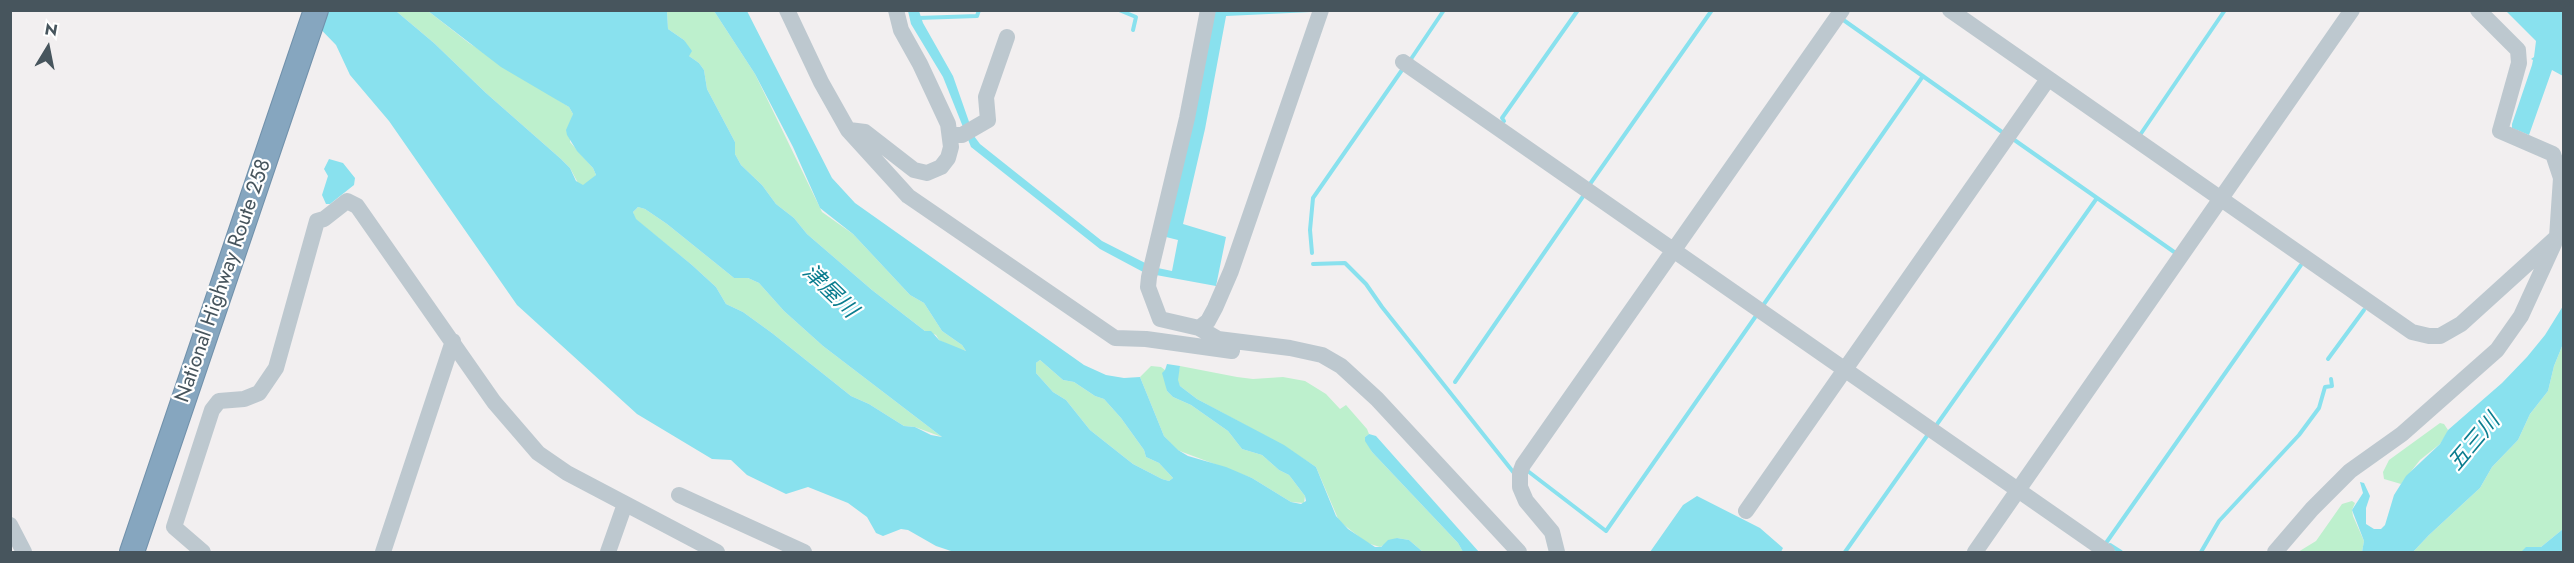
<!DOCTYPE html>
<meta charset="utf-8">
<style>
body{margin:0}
#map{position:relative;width:2574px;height:563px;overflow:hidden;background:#f2eff0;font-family:Jost,sans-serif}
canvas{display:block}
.frame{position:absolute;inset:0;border:12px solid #47555d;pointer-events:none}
.north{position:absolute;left:18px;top:18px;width:60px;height:60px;-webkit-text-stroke:4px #fff;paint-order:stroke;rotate:10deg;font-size:16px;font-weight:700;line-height:24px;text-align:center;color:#47555d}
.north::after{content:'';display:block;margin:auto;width:21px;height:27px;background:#47555d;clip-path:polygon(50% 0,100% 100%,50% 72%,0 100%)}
</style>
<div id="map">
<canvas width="2574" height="563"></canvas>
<div class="frame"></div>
<div class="north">N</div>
</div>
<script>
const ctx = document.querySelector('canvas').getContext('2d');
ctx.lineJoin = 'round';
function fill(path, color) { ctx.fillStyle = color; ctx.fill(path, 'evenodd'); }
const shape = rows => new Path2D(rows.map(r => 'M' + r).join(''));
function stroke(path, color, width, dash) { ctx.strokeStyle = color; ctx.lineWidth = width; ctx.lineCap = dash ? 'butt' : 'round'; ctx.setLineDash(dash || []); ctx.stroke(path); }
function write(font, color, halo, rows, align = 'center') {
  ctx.font = font + ' Jost,"Noto Sans JP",sans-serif'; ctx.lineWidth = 4.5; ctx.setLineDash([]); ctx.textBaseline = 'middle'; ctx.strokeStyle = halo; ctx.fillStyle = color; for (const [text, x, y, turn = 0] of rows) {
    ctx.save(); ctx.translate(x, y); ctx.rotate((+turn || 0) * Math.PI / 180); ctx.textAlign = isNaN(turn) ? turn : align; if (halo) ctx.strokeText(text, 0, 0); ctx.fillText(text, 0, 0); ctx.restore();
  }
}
const green = shape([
 [396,11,428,11,469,43,569,107,573,114,570,142,593,168,596,175,593,179,584,185,579,185,570,168,561,159,486,93,434,43],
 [667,11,714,11,755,74,822,212,853,234,910,295,924,303,942,331,962,345,966,351,950,346,939,340,936,335,925,331,872,290,807,234,794,218,776,204,762,185,741,165,735,154,735,142,707,89,704,70,699,63,689,56,684,40,668,29],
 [638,207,645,209,667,224,734,278,748,278,759,283,784,311,823,346,942,437,915,427,904,426,869,404,851,396,772,333,743,312,726,304,716,287,692,265,635,219,633,212],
 [2563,344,2563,529,2541,547,2531,547,2521,552,2413,552,2429,535,2480,488,2492,467,2518,440,2530,414,2548,391,2554,366],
 [1040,360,1063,380,1074,382,1095,396,1104,399,1121,418,1144,450,1146,457,1159,463,1173,478,1169,481,1162,479,1133,464,1090,430,1066,400,1053,392,1036,373,1036,363],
 [1151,366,1161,367,1165,370,1167,391,1173,397,1191,405,1228,431,1242,449,1262,455,1279,470,1289,475,1305,496,1304,503,1291,502,1252,478,1177,450,1164,436,1140,377],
 [1180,366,1237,377,1253,379,1283,377,1305,381,1326,394,1340,409,1346,405,1367,429,1369,434,1365,437,1372,452,1458,543,1463,552,1423,552,1409,540,1397,538,1380,547,1367,543,1339,521,1316,467,1284,446,1197,399,1180,386,1177,380],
 [2440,423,2444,424,2448,430,2446,435,2440,444,2420,460,2401,484,2384,479,2383,472,2389,460],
 [2352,501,2355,503,2352,510,2353,516,2364,541,2362,552,2298,552,2316,541,2342,504]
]);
const water = shape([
 [303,11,396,11,434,43,486,93,561,159,570,168,576,181,583,185,596,175,593,168,577,151,567,135,566,130,573,114,569,107,501,67,428,11,667,11,668,29,684,40,692,51,689,56,699,63,704,70,707,89,735,142,735,154,741,165,762,185,776,204,794,218,807,234,872,290,925,331,931,331,939,340,966,351,962,345,942,331,924,303,910,295,853,234,820,208,793,147,755,74,714,11,747,11,832,178,855,203,1084,365,1106,375,1124,378,1140,377,1164,436,1178,450,1188,456,1226,467,1252,478,1291,502,1301,504,1306,501,1305,496,1289,475,1279,470,1262,455,1242,449,1228,431,1191,405,1173,397,1167,391,1162,373,1165,370,1167,364,1180,366,1178,380,1180,386,1197,399,1284,445,1316,467,1336,516,1348,529,1375,547,1381,547,1388,540,1397,538,1409,540,1423,552,954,552,936,546,908,530,901,529,883,536,876,533,867,517,848,503,808,487,786,494,747,475,731,460,712,459,637,414,517,305,389,121,350,75,336,45],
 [638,207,645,209,667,224,734,278,748,278,759,283,784,311,823,346,942,437,931,435,915,427,904,426,869,404,851,396,772,333,743,312,726,304,716,287,692,265,636,219,633,212],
 [1040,360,1063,380,1074,382,1095,396,1104,399,1121,418,1144,450,1146,457,1159,463,1173,478,1169,481,1162,479,1133,464,1090,430,1066,400,1053,392,1036,373,1036,363],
 [908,11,919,11,923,23,953,76,974,136,980,144,1102,241,1153,267,1172,271,1178,240,1162,236,1211,11,1227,11,1205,129,1183,224,1226,237,1216,286,1145,273,1100,249,971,147,943,77,911,24],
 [2506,11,2563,11,2563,76,2552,70,2529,135,2512,128,2512,124,2532,65,2533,60,2531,59,2534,57,2536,41],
 [329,159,343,163,355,178,354,185,330,204,326,204,322,195,328,176,324,169],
 [2563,306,2563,344,2554,366,2548,391,2530,414,2518,440,2492,467,2480,488,2429,535,2413,552,2362,552,2364,541,2352,510,2363,493,2360,482,2364,483,2370,496,2366,508,2366,524,2374,529,2381,529,2385,525,2394,495,2406,476,2440,444,2448,430,2502,383,2527,357,2545,335],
 [1369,434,1376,436,1479,552,1463,552,1458,543,1372,452,1365,441,1365,437],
 [1697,496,1760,528,1783,548,1781,552,1650,552,1683,505],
 [2563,529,2563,552,2521,552,2526,547,2541,547]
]);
const stream = shape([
 [1119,10,1136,17,1133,30],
 [1226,14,1311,10],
 [918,18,977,16,979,10],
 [1842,19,2002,132],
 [1412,62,1411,59,1444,10],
 [1504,121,1502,118,1578,10],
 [2140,135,2225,10],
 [2013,139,2177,254],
 [1590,184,1712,10],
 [1312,253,1310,230,1313,198,1402,70],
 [1313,264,1345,263,1366,284,1382,307,1514,473],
 [1764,304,1923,76],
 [2328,359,2364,310],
 [1455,382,1584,195],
 [1935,427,2097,198],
 [1529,472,1606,531,1758,313],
 [2106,543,2301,265],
 [2110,545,2121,552],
 [1845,552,1929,433],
 [2201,552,2219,521,2299,435,2319,408,2325,387,2332,386,2331,379]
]);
const minor = shape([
 [787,10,821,82,848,130,908,196,1115,338,1146,339,1232,351],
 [1208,10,1187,118,1149,277,1148,287,1160,319,1199,328,1218,339,1290,348,1322,355,1341,366,1377,399,1519,552],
 [1950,10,2412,332,2429,336,2440,336,2461,324,2557,237,2561,178,2553,154,2500,131,2519,63,2518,50,2478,10],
 [1403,62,2107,552],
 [849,130,865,132,914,170,927,173,941,167,948,158,951,147,948,124,920,64,901,30,896,10],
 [951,135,962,135,988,120,986,97,1007,37],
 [1199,328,1208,321,1215,308,1231,271,1321,10],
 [679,495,804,552],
 [1746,511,2048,79],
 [10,525,24,552],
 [203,552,174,527,212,410,219,401,244,399,259,393,276,368,317,221,324,219,347,201,357,206,494,402,538,453,567,473,717,552],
 [383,552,453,341],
 [608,552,625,504],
 [1557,552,1552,532,1526,501,1520,487,1520,473,1523,465,1842,10],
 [1975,552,2352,10],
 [2275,552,2312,509,2350,471,2402,434,2497,350,2521,316,2554,244]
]);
const highway = shape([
 [132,552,316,10]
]);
const streetNames = [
 ["National Highway Route 258",224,281,-71]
];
const waterNames = [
 ["津屋川",829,292,44],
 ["五三川",2475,443,-50]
];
fill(green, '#bdf0cd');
fill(water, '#89e1ee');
stroke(stream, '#89e1ee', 4);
stroke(highway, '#7191ab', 26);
stroke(minor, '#bdc8cf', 16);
stroke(highway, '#86a6bf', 24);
write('21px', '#47555d', '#fff', streetNames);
write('italic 22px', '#0b7d8f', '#fff', waterNames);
</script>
